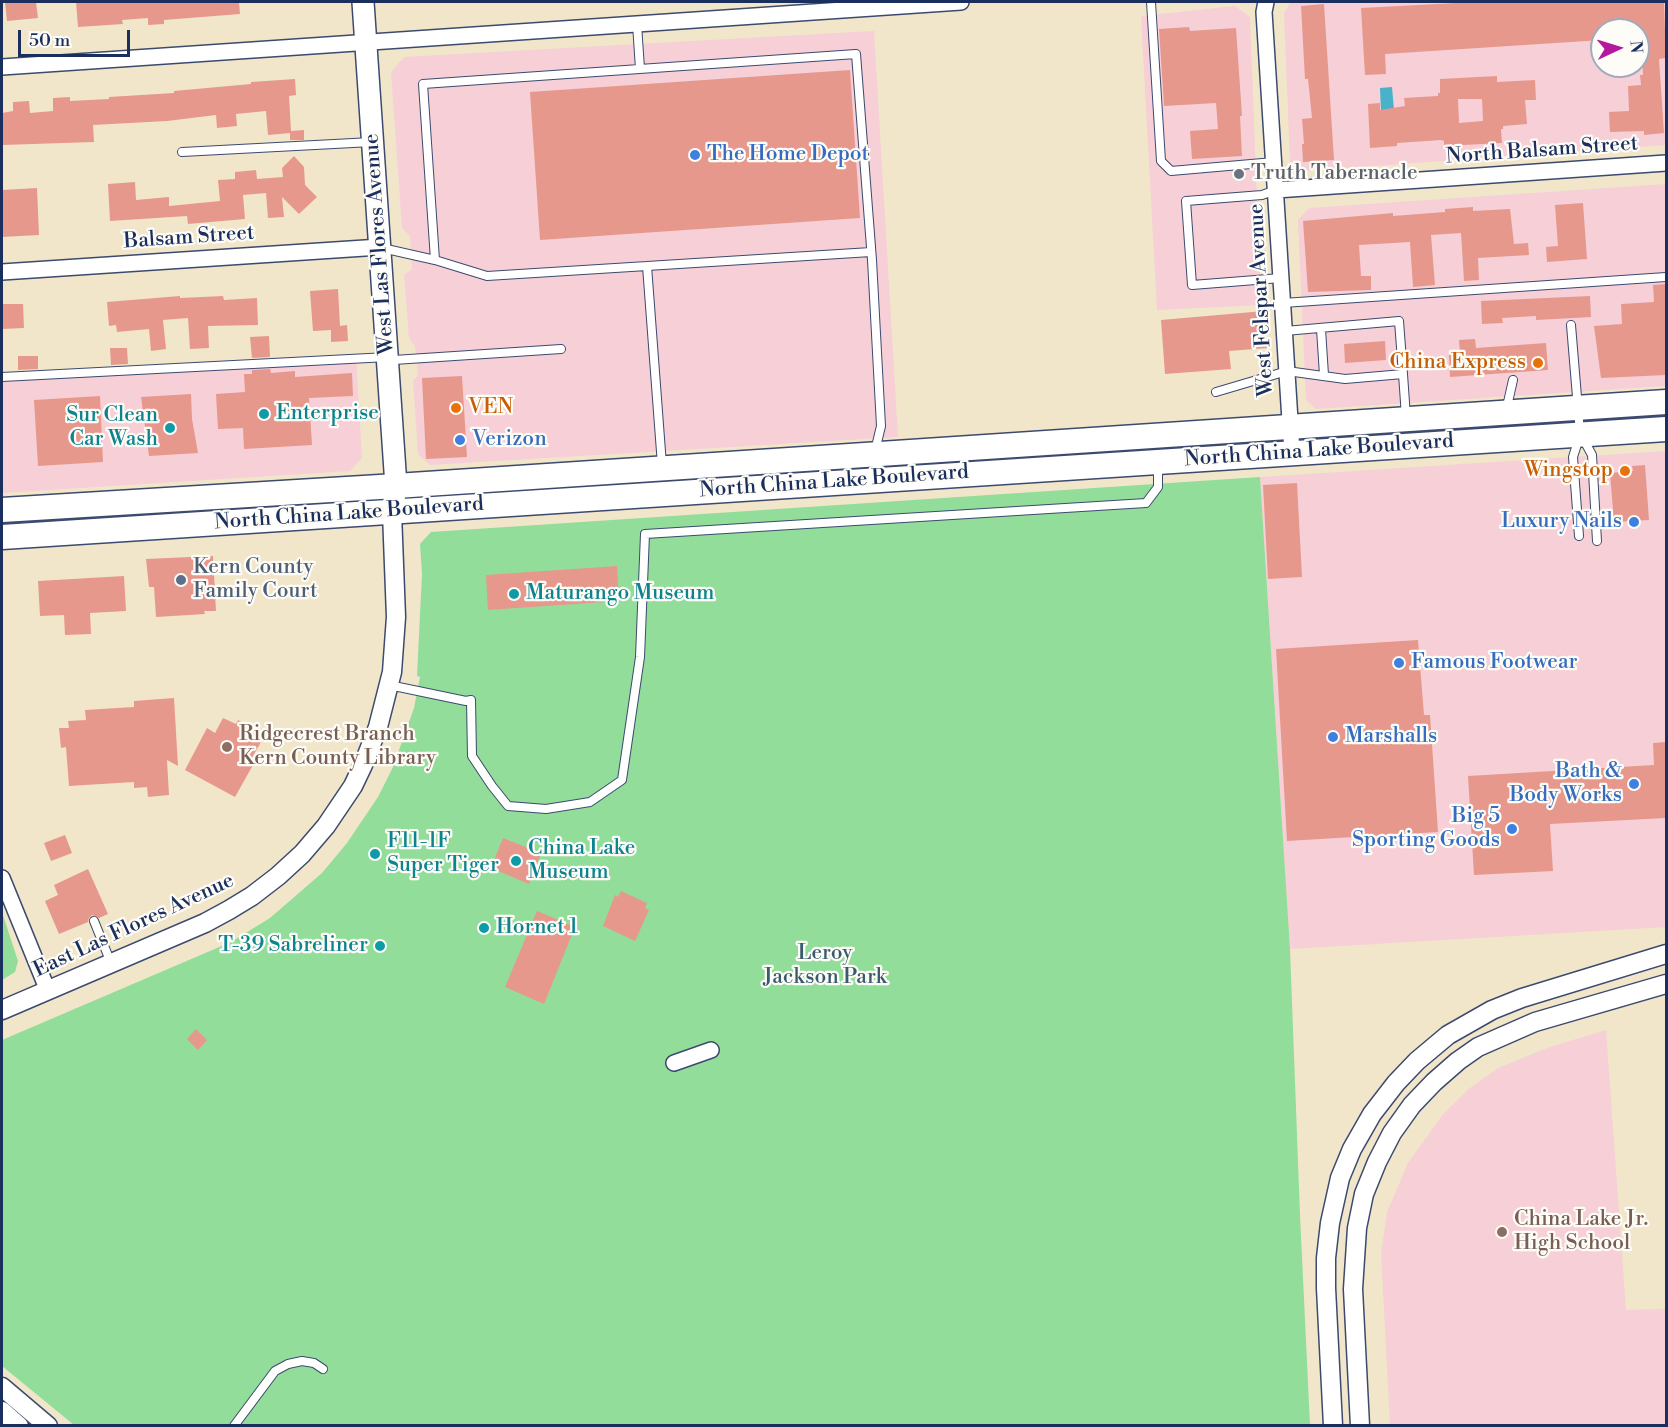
<!DOCTYPE html>
<style>
body{margin:0}
#map{position:relative;width:1668px;height:1427px;overflow:hidden;background:#f1e6ca;font-family:"Libre Bodoni",serif}
canvas{display:block}
.frame{position:absolute;inset:0;border:3px solid #1b2f5e;pointer-events:none}
.north{position:absolute;left:1590px;top:18px;width:60px;height:60px;box-sizing:border-box;background:#fdfcf7;border:2px solid #a3aaba;border-radius:50%;rotate:86deg;font-size:16px;font-weight:700;line-height:24px;text-align:center;color:#1b2f5e}
.north::after{content:'';display:block;margin:auto;width:21px;height:27px;background:#b5179e;clip-path:polygon(50% 0,100% 100%,50% 72%,0 100%)}
.scale{position:absolute;left:18px;top:30px;width:112px;height:27px;box-sizing:border-box;border:3px solid #1b2f5e;border-top:0;padding-left:8px;font-size:18px;line-height:21px;white-space:nowrap;color:#1b2f5e;-webkit-text-stroke:4px #fdfcf7;paint-order:stroke}
</style>
<div id="map">
<canvas width="1668" height="1427"></canvas>
<div class="frame"></div>
<div class="north">N</div>
<div class="scale">50 m</div>
</div>
<script>
const ctx = document.querySelector('canvas').getContext('2d');
ctx.lineJoin = 'round';
function fill(path, color) { ctx.fillStyle = color; ctx.fill(path, 'evenodd'); }
const shape = rows => new Path2D(rows.map(r => 'M' + r).join(''));
function stroke(path, color, width, dash) { ctx.strokeStyle = color; ctx.lineWidth = width; ctx.lineCap = dash ? 'butt' : 'round'; ctx.setLineDash(dash || []); ctx.stroke(path); }
function write(font, color, halo, rows, align = 'center') {
  ctx.font = font + ' "Libre Bodoni",serif'; ctx.lineWidth = 4.5; ctx.setLineDash([]); ctx.textBaseline = 'middle'; ctx.strokeStyle = halo; ctx.fillStyle = color; for (const [text, x, y, turn = 0] of rows) {
    ctx.save(); ctx.translate(x, y); ctx.rotate((+turn || 0) * Math.PI / 180); ctx.textAlign = isNaN(turn) ? turn : align; if (halo) ctx.strokeText(text, 0, 0); ctx.fillText(text, 0, 0); ctx.restore();
  }
}
const built = shape([
 [1293,2,1666,2,1666,145,1304,171,1290,162,1284,13,1290,3],
 [1602,30,1638,30,1638,66,1602,66],
 [1235,6,1250,17,1261,305,1157,310,1141,16],
 [874,31,898,437,430,465,418,454,413,381,418,375,415,346,409,338,404,275,412,269,410,236,402,228,391,72,404,57],
 [1666,184,1666,386,1316,409,1306,400,1298,220,1309,208],
 [356,354,362,458,350,471,2,493,2,376],
 [1666,451,1666,927,1290,949,1260,477],
 [1606,1030,1626,1310,1666,1309,1666,1425,1390,1425,1381,1253,1387,1212,1408,1163,1443,1114,1470,1088,1498,1068,1550,1047]
]);
const green = shape([
 [1260,477,1290,949,1300,1215,1310,1425,74,1425,2,1366,2,1040,231,942,270,918,322,873,347,843,378,797,393,767,414,708,420,677,417,676,422,574,420,544,431,532],
 [2,912,18,961,15,972,2,980]
]);
const water = shape([
 [1392,87,1394,110,1381,111,1380,88]
]);
const building = shape([
 [5,2,36,2,38,18,7,21],
 [76,2,239,2,240,14,164,20,164,24,148,25,148,18,122,20,123,24,78,27],
 [1476,2,1664,2,1666,58,1659,59,1664,133,1644,135,1644,131,1610,132,1609,112,1629,111,1628,86,1641,85,1640,75,1643,75,1641,30,1602,30,1602,40,1385,54,1386,74,1365,75,1361,8],
 [1324,4,1334,160,1303,162,1302,144,1304,144,1302,119,1312,118,1308,79,1305,79,1301,6],
 [1189,27,1190,31,1236,28,1242,116,1240,116,1242,156,1192,159,1190,131,1218,129,1216,103,1164,106,1159,29],
 [850,70,860,218,540,240,530,92],
 [1497,76,1497,82,1535,80,1536,100,1525,100,1527,124,1503,126,1503,129,1501,129,1502,143,1444,146,1444,141,1441,140,1397,143,1397,146,1370,148,1368,104,1380,103,1380,110,1405,106,1404,98,1438,96,1438,93,1440,93,1440,79],
 [1458,99,1482,99,1483,121,1459,123],
 [295,79,296,95,289,96,291,131,304,130,304,140,290,140,290,133,268,135,266,111,236,114,237,126,217,128,216,115,167,121,93,125,94,142,2,145,2,113,13,111,13,102,29,101,30,113,53,111,53,98,70,97,70,101,109,99,109,97,174,93,174,91,251,84,251,82],
 [294,156,304,167,305,185,317,197,299,214,282,197,284,217,268,218,266,193,243,195,245,219,188,224,187,216,110,221,108,184,135,182,136,200,169,197,169,206,220,201,218,180,235,179,235,172,256,170,257,179,283,177,282,168],
 [37,188,39,235,2,237,2,190],
 [1583,203,1587,259,1547,262,1546,247,1558,246,1555,205],
 [1473,207,1473,211,1510,209,1514,244,1528,243,1529,255,1478,258,1479,280,1464,281,1461,233,1431,235,1435,285,1413,287,1410,242,1359,245,1361,276,1371,276,1371,290,1308,292,1303,221,1393,213,1393,216,1445,212,1445,209],
 [1666,284,1666,375,1601,378,1594,326,1622,324,1621,304,1654,302,1653,285],
 [338,289,340,326,347,325,348,341,331,342,331,330,313,331,310,291],
 [180,296,180,298,223,296,224,300,257,298,258,325,208,326,209,348,190,349,188,318,163,320,166,349,151,351,149,329,117,332,116,325,109,326,107,302],
 [1590,296,1591,317,1536,320,1536,316,1502,318,1503,323,1482,324,1481,301],
 [2,304,23,304,24,328,2,329],
 [1264,311,1267,348,1229,351,1231,369,1165,374,1161,320],
 [269,336,270,357,252,358,250,337],
 [1475,339,1476,348,1546,343,1548,370,1450,377,1449,355,1460,354,1459,340],
 [1385,341,1386,360,1345,363,1344,344],
 [110,348,127,348,128,364,111,365],
 [18,356,38,356,38,369,18,370],
 [270,369,271,373,295,371,295,377,352,373,353,396,309,398,312,445,244,449,243,428,218,429,216,394,245,392,244,374,252,374,252,370],
 [462,376,467,457,426,459,422,378],
 [191,394,192,419,198,453,149,456,141,397],
 [100,396,103,462,38,466,34,400],
 [1645,465,1649,520,1614,522,1610,473,1633,471,1632,466],
 [1297,483,1302,577,1268,579,1263,485],
 [213,556,216,611,204,611,205,614,156,617,154,587,149,587,146,559],
 [617,566,619,601,488,610,486,575],
 [124,576,126,611,90,613,91,634,65,635,64,615,40,616,38,581],
 [1418,640,1424,715,1430,715,1438,832,1287,841,1276,649],
 [174,698,178,766,167,760,169,795,148,797,147,787,134,788,134,782,69,786,66,747,61,748,59,728,69,728,68,721,86,720,85,710,134,707,134,701],
 [223,718,236,724,238,720,265,735,249,763,253,765,235,797,185,770,207,728,215,733],
 [1666,742,1666,818,1550,824,1553,871,1474,875,1468,776,1654,765,1653,743],
 [65,835,72,853,51,861,44,843],
 [503,838,541,853,529,884,491,868],
 [88,869,108,914,99,918,92,915,89,918,88,922,59,934,45,901,58,895,54,885],
 [621,891,647,903,645,908,649,910,635,941,603,926,615,895,618,897],
 [537,911,575,927,544,1004,505,987],
 [196,1029,207,1040,198,1050,187,1039]
]);
const service = shape([
 [1151,2,1161,161,1171,171,1274,162],
 [637,24,640,69],
 [182,152,372,142],
 [1276,190,1262,195,1186,201,1192,285,1281,278],
 [382,248,435,260,487,276,871,252],
 [435,260,423,84,856,54,872,260,881,426,875,451],
 [647,266,662,465],
 [1283,303,1666,277],
 [1571,325,1580,433,1592,455,1597,541],
 [1321,329,1324,375],
 [1403,374,1406,417],
 [2,377,388,357,394,360,409,359,561,349],
 [1216,392,1287,371,1345,379,1403,374,1399,321,1285,331],
 [1506,411,1513,380],
 [1579,536,1573,457,1579,438],
 [389,685,466,701,471,700,472,756,492,786,508,806,546,809,590,802,622,780,640,657,645,534,1146,503,1158,487,1158,465],
 [94,921,111,963],
 [234,1426,275,1371,288,1364,302,1361,314,1363,323,1369]
]);
const minor = shape([
 [1266,2,1264,12,1292,452],
 [2,67,961,2],
 [1276,190,1666,163],
 [2,272,380,247],
 [2,878,48,991],
 [674,1063,711,1050]
]);
const tertiary = shape([
 [2,1010,205,923,229,910,252,896,278,876,302,854,326,826,353,786,363,765,378,727,392,672,396,617,392,513],
 [2,1387,48,1426],
 [2,1411,19,1426],
 [1333,1426,1326,1288,1326,1258,1330,1223,1340,1178,1352,1149,1372,1114,1396,1083,1417,1061,1448,1035,1492,1010,1522,998,1666,954],
 [1360,1426,1353,1289,1357,1228,1364,1194,1377,1162,1392,1133,1412,1105,1434,1082,1458,1061,1478,1047,1535,1022,1666,984]
]);
const secondary = shape([
 [363,2,396,486,394,500]
]);
const primary = shape([
 [2,510,396,486,1666,402],
 [2,537,1666,429]
]);
const markers = [
 [695,155,6,"#3f7fe0"],
 [1239,174,6,"#6b7280"],
 [1538,363,6,"#e8710a"],
 [456,408,6,"#e8710a"],
 [264,414,6,"#0f9aa8"],
 [170,428,6,"#0f9aa8"],
 [460,440,6,"#3f7fe0"],
 [1625,471,6,"#e8710a"],
 [1634,522,6,"#3f7fe0"],
 [181,580,6,"#5c6f8a"],
 [514,594,6,"#0f9aa8"],
 [1399,663,6,"#3f7fe0"],
 [1333,737,6,"#3f7fe0"],
 [227,747,6,"#8d6e63"],
 [1634,784,6,"#3f7fe0"],
 [1512,829,6,"#3f7fe0"],
 [375,854,6,"#0f9aa8"],
 [516,861,6,"#0f9aa8"],
 [484,928,6,"#0f9aa8"],
 [380,946,6,"#0f9aa8"],
 [1502,1232,6,"#8d6e63"]
];
const streetNames = [
 ["North Balsam Street",1542,151,-4],
 ["Balsam Street",189,238,-4],
 ["West Las Flores Avenue",380,244,-94],
 ["West Felspar Avenue",1262,300,-93],
 ["North China Lake Boulevard",1319,451,-4],
 ["North China Lake Boulevard",834,482,-4],
 ["North China Lake Boulevard",349,514,-4],
 ["East Las Flores Avenue",134,926,-25]
];
const shopNames = [
 ["The Home Depot",707,155],
 ["Verizon",472,440],
 ["Luxury Nails",1622,522,"right"],
 ["Famous Footwear",1411,663],
 ["Marshalls",1345,737],
 ["Bath &",1622,772,"right"],
 ["Body Works",1622,796,"right"],
 ["Big 5",1500,817,"right"],
 ["Sporting Goods",1500,841,"right"]
];
const worshipNames = [
 ["Truth Tabernacle",1251,174]
];
const foodNames = [
 ["China Express",1526,363],
 ["VEN",468,408,"left"],
 ["Wingstop",1613,471]
];
const cultureNames = [
 ["Enterprise",276,414],
 ["Sur Clean",158,416,"right"],
 ["Car Wash",158,440,"right"],
 ["Maturango Museum",526,594],
 ["F11-1F",387,842],
 ["Super Tiger",387,866],
 ["China Lake",528,849],
 ["Museum",528,873],
 ["Hornet 1",496,928],
 ["T-39 Sabreliner",368,946,"right"]
];
const serviceNames = [
 ["Kern County",193,568],
 ["Family Court",193,592]
];
const educationNames = [
 ["Ridgecrest Branch",239,735],
 ["Kern County Library",239,759],
 ["China Lake Jr.",1514,1220],
 ["High School",1514,1244]
];
const parkNames = [
 ["Leroy",825,954],
 ["Jackson Park",825,978]
];
fill(built, '#f6cfd7');
fill(green, '#92dd9a');
fill(water, '#49b1c8');
fill(building, '#e7988d');
stroke(service, '#3b4a6e', 10);
stroke(minor, '#3b4a6e', 18);
stroke(tertiary, '#3b4a6e', 21);
stroke(secondary, '#3b4a6e', 24);
stroke(primary, '#3b4a6e', 27);
stroke(service, '#fff', 8);
stroke(minor, '#fff', 15);
stroke(tertiary, '#fff', 18);
stroke(secondary, '#fff', 21);
stroke(primary, '#fff', 24);
for (const [x, y, r, color] of markers) { const dot = new Path2D(); dot.arc(x, y, r, 0, 2 * Math.PI); ctx.fillStyle = color; ctx.fill(dot); stroke(dot, '#fdfcf7', 2); }
write('21px', '#1b2f5e', '#fdfcf7', streetNames);
write('21px', '#366cbe', '#fdfcf7', shopNames, 'left');
write('21px', '#5b616d', '#fdfcf7', worshipNames, 'left');
write('21px', '#c56008', '#fdfcf7', foodNames, 'right');
write('21px', '#0d838f', '#fdfcf7', cultureNames, 'left');
write('21px', '#4e5e75', '#fdfcf7', serviceNames, 'left');
write('21px', '#785e54', '#fdfcf7', educationNames, 'left');
write('21px', '#395a6d', '#fdfcf7', parkNames);
</script>
